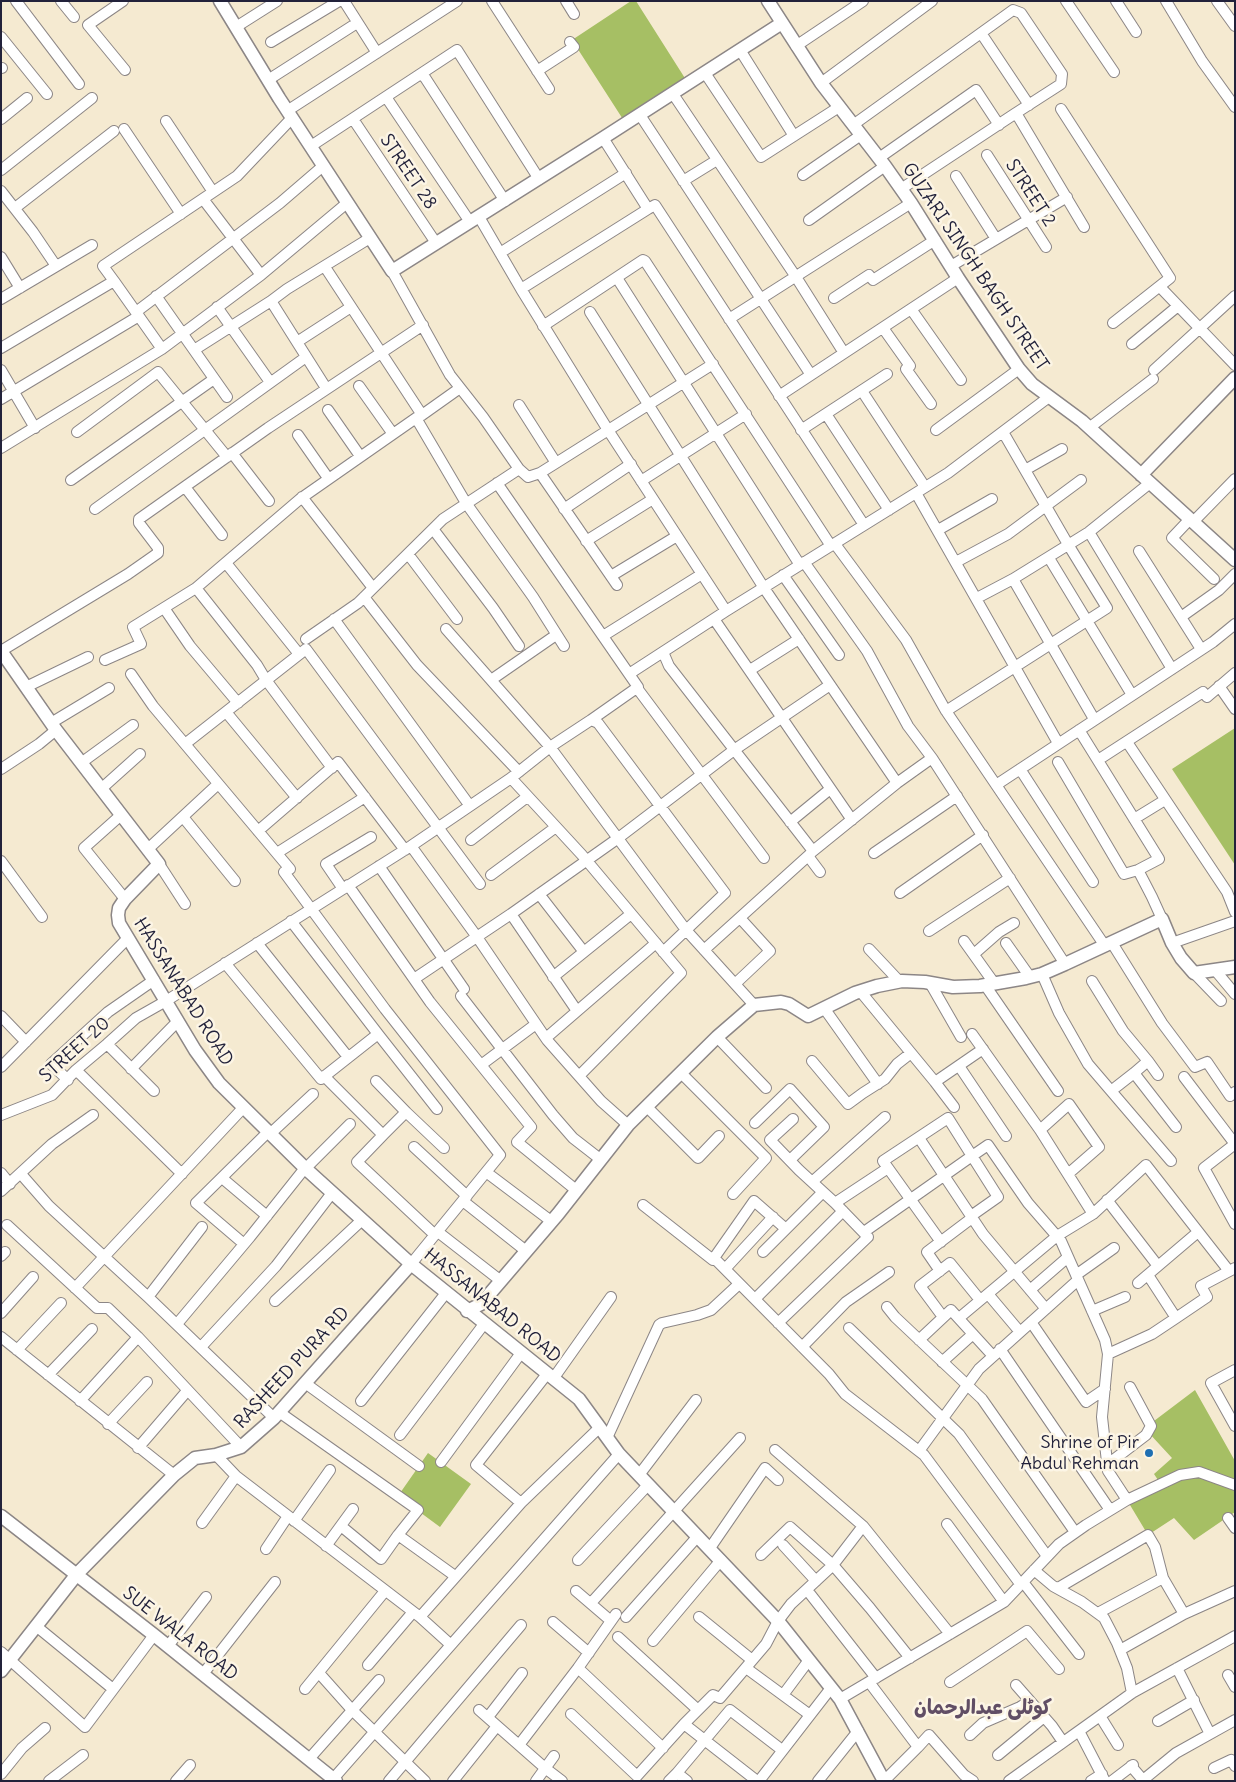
<!DOCTYPE html>
<meta charset="utf-8">
<style>
body{margin:0}
#map{position:relative;width:1236px;height:1782px;overflow:hidden;background:#f5ead1;font-family:Delius,sans-serif}
canvas{display:block}
.frame{position:absolute;inset:0;border:2px solid #22223b;pointer-events:none}
</style>
<div id="map">
<canvas width="1236" height="1782"></canvas>
<div class="frame"></div>
</div>
<script>
const ctx = document.querySelector('canvas').getContext('2d');
ctx.lineJoin = 'round';
function fill(path, color) { ctx.fillStyle = color; ctx.fill(path, 'evenodd'); }
const shape = rows => new Path2D(rows.map(r => 'M' + r).join(''));
function stroke(path, color, width, dash) { ctx.strokeStyle = color; ctx.lineWidth = width; ctx.lineCap = dash ? 'butt' : 'round'; ctx.setLineDash(dash || []); ctx.stroke(path); }
function write(font, color, halo, rows, align = 'center') {
  ctx.font = font + ' Delius,"Playpen Sans Arabic",sans-serif'; ctx.lineWidth = 5; ctx.setLineDash([]); ctx.textBaseline = 'middle'; ctx.strokeStyle = halo; ctx.fillStyle = color; for (const [text, x, y, turn = 0] of rows) {
    ctx.save(); ctx.translate(x, y); ctx.rotate((+turn || 0) * Math.PI / 180); ctx.textAlign = isNaN(turn) ? turn : align; if (halo) ctx.strokeText(text, 0, 0); ctx.fillText(text, 0, 0); ctx.restore();
  }
}
const green = shape([
 [631,1,636,1,688,83,626,124,572,40],
 [1235,728,1235,865,1172,769],
 [1195,1390,1235,1461,1235,1512,1194,1540,1174,1518,1148,1535,1127,1500,1160,1483,1154,1474,1172,1458,1148,1432,1150,1424],
 [428,1453,471,1484,440,1527,398,1496]
]);
const minor = shape([
 [16,1,79,84],
 [61,1,74,17],
 [123,1,88,25,125,70],
 [344,1,377,53],
 [492,1,549,89],
 [566,1,574,14],
 [1066,1,1114,72],
 [1116,1,1136,32],
 [1166,1,1202,61,1235,107],
 [1217,1,1235,26],
 [236,27,277,1],
 [981,33,1029,105],
 [1,37,47,94],
 [271,42,339,1],
 [796,46,863,1],
 [740,50,794,136],
 [1,68,2,68],
 [537,71,574,47,570,42],
 [422,73,505,201],
 [705,73,761,157,839,107],
 [268,80,357,23],
 [821,83,932,1],
 [673,94,796,277,844,353],
 [386,97,470,222],
 [1061,109,1170,278,1113,323],
 [287,111,457,1],
 [640,115,811,375],
 [1,119,27,98],
 [353,119,436,243],
 [166,121,213,192],
 [853,125,1013,10,1021,13,1062,74,1061,84,1016,113,1084,227],
 [124,129,181,214],
 [603,138,648,209,655,205,864,525],
 [311,146,457,50,539,179],
 [987,155,1046,247],
 [879,158,976,90,999,125],
 [1,170,92,98],
 [803,175,861,135],
 [956,176,996,239],
 [683,181,717,160],
 [901,189,1016,113],
 [1,191,33,232,56,266],
 [203,199,261,275],
 [15,208,114,131],
 [809,220,885,166],
 [482,222,521,289,608,430,726,611],
 [500,253,626,173],
 [1,257,20,288],
 [951,266,1067,197],
 [325,267,422,415,416,418,466,503,533,597,564,646],
 [392,271,450,375,483,417,519,469,528,477,540,473,556,463,713,364],
 [617,278,800,565],
 [114,281,162,349],
 [1160,287,1235,365],
 [521,289,648,209],
 [156,296,227,397],
 [834,298,869,275,873,280,935,240],
 [1,299,92,245],
 [217,307,270,382],
 [911,309,961,380],
 [136,312,280,203,323,166],
 [590,312,764,588,897,783],
 [729,319,911,203],
 [543,326,643,260,645,261,831,546],
 [883,328,910,366,906,369,931,404],
 [297,342,351,307],
 [1132,344,1178,306],
 [1,348,114,281,103,266,237,176,292,118],
 [194,350,271,301],
 [1,370,35,428],
 [1154,370,1235,296],
 [359,386,393,434],
 [326,388,271,301,287,289,370,238],
 [862,391,925,487],
 [779,396,958,278],
 [1,399,139,316],
 [519,405,556,463],
 [328,410,360,456],
 [826,414,889,510],
 [422,415,460,388],
 [1089,428,1153,379],
 [801,430,887,374],
 [936,430,1019,369],
 [77,432,158,372,227,457],
 [298,435,328,478],
 [1,448,162,349,261,275,347,203],
 [232,453,269,501],
 [1025,470,1062,449],
 [540,473,617,585],
 [71,480,214,379],
 [641,481,746,414],
 [497,483,638,687,591,720],
 [185,487,222,535],
 [916,493,1058,743],
 [302,497,373,588],
 [95,509,306,357],
 [564,509,631,464],
 [1190,519,1172,538,1214,579],
 [1193,522,1235,479],
 [433,529,493,608,519,646],
 [938,530,992,499],
 [1089,532,1172,669],
 [586,541,653,499],
 [835,544,906,640,946,711,1105,946],
 [1139,551,1201,649],
 [408,554,457,619],
 [1049,558,1132,695],
 [804,562,867,651,908,726,932,758,897,783,813,851],
 [956,562,1008,534,1081,480],
 [226,563,299,654],
 [783,575,839,655],
 [611,576,677,536],
 [1013,579,1094,719],
 [196,588,257,665,266,680,332,768],
 [364,597,417,665,519,772],
 [977,598,1013,579,1089,532,1150,483],
 [164,608,190,646,238,703],
 [1181,617,1219,590,1235,574],
 [334,619,470,806],
 [714,619,852,820],
 [446,629,550,747,686,930,754,1005],
 [603,636,702,574],
 [306,639,358,603,443,519,519,469],
 [1,651,128,574,158,553,158,548,139,523,139,519,268,428,423,325],
 [663,652,669,666,813,851,808,856,820,872],
 [105,660,141,644,133,627,196,588,300,499,416,418],
 [750,670,799,639],
 [131,674,153,706,290,869,284,872,385,1009,500,1155,411,1264],
 [629,674,726,611,948,473,1049,397],
 [491,680,556,635],
 [1219,686,1235,709],
 [26,687,88,657],
 [637,688,764,858],
 [946,711,1107,608,1069,546,1003,432],
 [226,712,297,798],
 [51,723,109,688],
 [1127,742,1227,892,1235,912],
 [185,744,306,649,480,884],
 [932,758,1065,964],
 [1098,760,1203,692,1207,697,1235,673],
 [1058,762,1124,874,1138,870,1159,859,1079,730],
 [81,763,133,725],
 [1,769,39,744,56,730],
 [1020,769,1093,882],
 [511,778,582,855,681,973,579,1076],
 [996,785,1172,669,1213,642,1235,624],
 [101,789,140,754],
 [121,815,84,848,125,899],
 [183,817,235,881],
 [1134,819,1165,800],
 [790,822,829,790],
 [258,831,338,762,405,850],
 [471,840,527,797],
 [411,846,477,937,547,1040,601,1101,628,1125],
 [148,849,218,784],
 [277,853,365,797],
 [874,853,957,796],
 [1,861,42,917],
 [159,864,185,904],
 [379,866,464,989],
 [1138,870,1152,897,1162,919],
 [491,875,556,827],
 [348,885,430,1002,531,1127,517,1142,576,1190],
 [343,889,326,864,371,837],
 [900,893,983,835],
 [539,894,584,952],
 [511,914,577,1011],
 [929,931,1010,878],
 [964,941,994,983],
 [257,943,348,1057],
 [1006,943,1030,977],
 [1112,943,1162,1023,1195,1067,1207,1062,1230,1096,1235,1092],
 [1172,943,1235,921],
 [869,949,900,982],
 [704,950,808,856],
 [974,954,999,932,1014,923],
 [225,963,321,1079,378,1034,291,921],
 [1215,970,1235,994],
 [1194,973,1221,1001],
 [1042,974,1059,1013,1088,1064,1171,1161],
 [553,977,631,914],
 [414,979,511,914,617,839,734,750,830,685],
 [1092,981,1123,1031,1148,1061],
 [930,983,961,1037],
 [735,984,770,951,740,918],
 [985,985,1058,1091],
 [860,991,935,1082],
 [461,996,553,1115,573,1138,600,1159],
 [824,1008,878,1084],
 [1,1016,26,1042],
 [378,1034,437,1109],
 [972,1034,1040,1130,1093,1214],
 [717,1037,766,1088],
 [546,1038,656,943],
 [107,1044,154,1091],
 [812,1061,848,1104,863,1093,885,1079,897,1064,911,1053],
 [481,1065,536,1024],
 [959,1066,1006,1136],
 [1,1067,128,938],
 [131,1069,178,1021],
 [76,1070,182,1174],
 [681,1073,766,1158,733,1194],
 [1134,1073,1148,1061,1158,1075],
 [324,1076,383,1135,357,1162,435,1235],
 [1184,1077,1235,1144],
 [68,1080,51,1064,108,1012,154,980],
 [376,1081,406,1112,383,1135],
 [1111,1091,1134,1073,1176,1127],
 [647,1107,698,1158,719,1136],
 [954,1107,935,1082,983,1049],
 [406,1112,444,1148],
 [1,1115,52,1095,76,1070,107,1044,136,1018,166,1001,411,846,511,778,550,747,591,720,598,723,725,893,663,952],
 [793,1119,770,1140,799,1170,835,1203,888,1168],
 [755,1123,790,1089,824,1127,790,1160],
 [1040,1130,1069,1104,1099,1147,1068,1174],
 [270,1134,313,1094],
 [919,1138,983,1234,1046,1309],
 [1235,1144,1204,1168,1235,1224],
 [414,1147,467,1196],
 [306,1168,350,1124],
 [486,1172,551,1221],
 [1,1173,10,1184],
 [21,1174,49,1206,148,1297,274,1418],
 [222,1178,267,1216],
 [812,1182,885,1117],
 [1,1191,52,1144,93,1115],
 [1107,1200,1158,1266],
 [463,1201,526,1251],
 [643,1205,713,1260,714,1258,829,1374,845,1394,924,1455,1021,1585],
 [7,1225,97,1308,108,1308,138,1337,241,1447],
 [438,1232,501,1281],
 [864,1232,972,1156,998,1197,971,1216],
 [941,1242,883,1161,948,1118,972,1156,988,1145,1028,1203,1061,1241,1105,1340,1108,1354,1102,1417,1108,1471,1127,1500],
 [244,1244,196,1203,268,1132],
 [763,1252,823,1192],
 [1,1256,5,1252],
 [714,1258,754,1201,786,1229],
 [725,1269,773,1217],
 [940,1271,927,1252,972,1218],
 [1076,1275,1114,1248],
 [1148,1275,1176,1318],
 [1138,1283,1198,1232],
 [75,1288,243,1108],
 [1030,1290,1068,1257],
 [988,1294,1020,1332],
 [148,1297,202,1227],
 [755,1299,843,1211],
 [275,1301,362,1220],
 [887,1307,895,1317,982,1399,1075,1532],
 [1092,1311,1125,1297],
 [1,1313,33,1277],
 [943,1317,920,1286,950,1263,980,1300],
 [959,1318,1057,1236,1093,1214,1146,1165,1229,1271],
 [1031,1322,1086,1402,1105,1389],
 [778,1323,868,1237,835,1203],
 [177,1324,250,1237,305,1168],
 [849,1328,959,1434,1047,1556],
 [1,1337,174,1475],
 [919,1340,951,1310,993,1356],
 [201,1347,276,1266,332,1193],
 [802,1347,846,1302,889,1272],
 [1000,1349,1110,1510],
 [17,1350,61,1303],
 [1108,1354,1152,1334,1176,1318,1207,1297,1201,1286,1235,1268],
 [942,1362,973,1334],
 [1235,1370,1211,1383,1235,1426],
 [48,1375,92,1329],
 [553,1379,611,1297],
 [305,1383,419,1466],
 [80,1401,138,1337],
 [361,1401,446,1293],
 [279,1412,418,1510,398,1535,455,1576],
 [108,1424,147,1382],
 [400,1435,484,1324],
 [607,1438,659,1325,662,1323,697,1315,711,1310,739,1284],
 [138,1448,187,1391],
 [775,1450,863,1526,950,1634],
 [919,1451,979,1369,1078,1280],
 [216,1455,236,1476,420,1617,521,1503,599,1428],
 [441,1462,521,1353],
 [1108,1464,1146,1435,1151,1426,1130,1387],
 [639,1475,696,1400],
 [521,1503,476,1465,547,1374],
 [1228,1518,1235,1528],
 [294,1521,330,1470],
 [202,1523,236,1476],
 [947,1524,1004,1602],
 [341,1526,381,1559,398,1535],
 [783,1545,816,1581],
 [326,1546,353,1509],
 [710,1548,765,1468,778,1480],
 [266,1549,288,1516],
 [761,1555,790,1527,833,1565,870,1608,910,1658],
 [578,1560,648,1485],
 [1034,1570,1053,1586,1082,1602,1104,1618,1117,1643,1127,1668,1132,1693],
 [1023,1582,1079,1654],
 [1058,1588,1148,1535,1155,1547,1163,1578,1184,1614],
 [807,1590,876,1678],
 [576,1591,611,1621],
 [591,1603,740,1438],
 [1098,1613,1163,1578],
 [420,1617,451,1645],
 [626,1617,698,1536],
 [699,1617,752,1660],
 [553,1622,589,1653],
 [36,1626,113,1689],
 [618,1637,698,1710],
 [653,1641,721,1560],
 [168,1646,206,1597],
 [1120,1650,1184,1614,1235,1591],
 [1,1652,85,1727,154,1635],
 [368,1665,413,1612],
 [578,1668,663,1748],
 [746,1668,810,1715],
 [1177,1668,1210,1734],
 [319,1673,352,1710,425,1781],
 [203,1674,275,1582],
 [1228,1675,1235,1687],
 [869,1682,918,1747,884,1781],
 [950,1682,1027,1631,1059,1669],
 [1016,1685,1052,1726,1063,1742],
 [305,1689,385,1591],
 [783,1695,809,1660],
 [840,1699,1004,1602,1059,1544,1086,1525,1127,1500,1180,1475,1199,1472,1235,1485],
 [479,1710,545,1768,562,1781],
 [571,1714,637,1776,684,1724],
 [1100,1716,1118,1745],
 [488,1717,522,1673],
 [1158,1721,1194,1700],
 [1079,1731,1105,1781],
 [970,1735,983,1723,1020,1707,1030,1701],
 [519,1745,578,1668,616,1614],
 [918,1747,929,1735,964,1775,973,1781],
 [998,1755,1044,1717],
 [309,1759,379,1680],
 [1131,1766,1143,1780,1176,1753,1235,1720],
 [1214,1768,1231,1760,1235,1766],
 [677,1773,730,1710,782,1750],
 [1,1774,22,1748,45,1728],
 [333,1779,619,1454],
 [49,1781,83,1755],
 [176,1781,190,1765],
 [389,1781,521,1625],
 [453,1781,497,1726],
 [536,1781,554,1756],
 [669,1781,677,1773,687,1781],
 [757,1781,684,1724,713,1695,720,1698,766,1644,778,1621,791,1604,833,1565,863,1526],
 [759,1781,831,1688],
 [818,1781,858,1731],
 [1009,1781,1132,1693,1235,1636],
 [1091,1781,1102,1774],
 [1112,1781,1133,1765]
]);
const tertiary = shape([
 [220,1,279,98,392,271,603,138,782,23],
 [768,1,821,83,885,166,911,203,958,278,1019,369,1032,384,1082,421,1235,560],
 [1141,475,1235,378],
 [1,651,56,730,159,864,125,899,119,908,118,915,119,923,195,1050,219,1083,305,1168,411,1264,579,1399,619,1454,778,1621,840,1699,884,1781],
 [467,1311,481,1304,558,1214,628,1125,717,1037,754,1005,781,1002,789,1004,808,1016,855,993,877,986,902,981,925,982,953,987,980,986,1026,978,1042,974,1065,964,1162,919,1172,943,1181,958,1194,973,1235,967],
 [1,1516,154,1635,336,1781],
 [1,1671,77,1574,174,1475,195,1458,216,1455,241,1447,274,1418,411,1264]
]);
const markers = [
 [1149,1453,5,"#1f6fb2"]
];
const streetNames = [
 ["STREET 28",408,172,56],
 ["STREET 2",1030,193,57],
 ["GUZARI SINGH BAGH STREET",975,267,56],
 ["HASSANABAD ROAD",183,992,58],
 ["STREET 20",75,1050,-42],
 ["HASSANABAD ROAD",492,1306,39],
 ["RASHEED PURA RD",292,1368,-47],
 ["SUE WALA ROAD",180,1634,38]
];
const poiNames = [
 ["Shrine of Pir",1139,1443],
 ["Abdul Rehman",1139,1464]
];
const quarterNames = [
 ["کوٹلی عبدالرحمان",983,1708]
];
fill(green, '#a6bf64');
stroke(minor, '#8c8686', 12);
stroke(tertiary, '#8c8686', 15);
stroke(minor, '#fff', 10);
stroke(tertiary, '#fff', 12);
for (const [x, y, r, color] of markers) { const dot = new Path2D(); dot.arc(x, y, r, 0, 2 * Math.PI); ctx.fillStyle = color; ctx.fill(dot); stroke(dot, '#fcf5e5', 2); }
write('18px', '#22223b', '#fcf5e5', streetNames);
write('18px', '#22223b', '#fcf5e5', poiNames, 'right');
write('bold 20px', '#614e65', '#fcf5e5', quarterNames);
</script>
